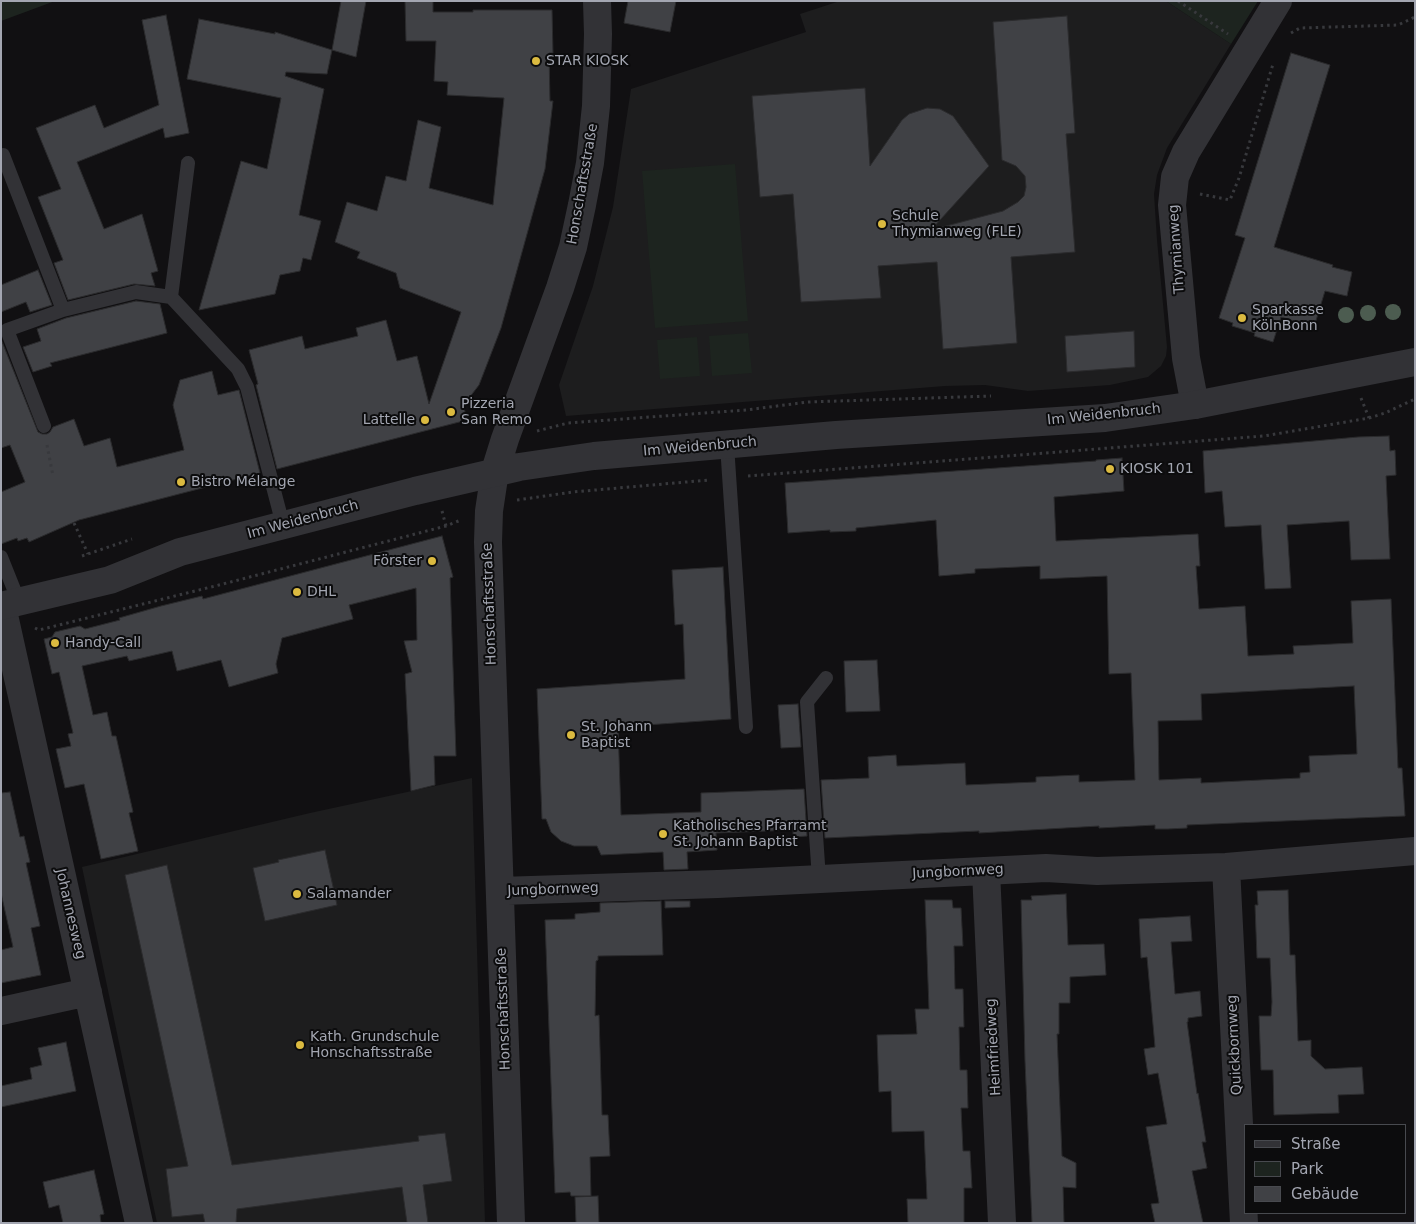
<!DOCTYPE html>
<meta charset="utf-8">
<style>
body{margin:0}
#map{position:relative;width:1416px;height:1224px;overflow:hidden;background:#111012;font-family:"DejaVu Sans",sans-serif}
canvas{display:block}
.frame{position:absolute;inset:0;border:2px solid #a3a6b1;pointer-events:none}
.legend{position:absolute;left:1244px;top:1124px;width:162px;height:90px;box-sizing:border-box;background:#0c0c0d;border:1px solid #484a4f;margin:0;padding:6px 9px;list-style:none;font-size:15px;color:#a3a6b1}
.legend li{display:flex;align-items:center;gap:10px;height:25px}
.legend b{width:25px;border:1px solid #484a4f}
</style>
<div id="map">
<canvas width="1416" height="1224"></canvas>
<div class="frame"></div>
<ul class="legend">
<li><b style="height:6px;background:#323236"></b>Straße</li>
<li><b style="height:14px;background:#1d241f"></b>Park</li>
<li><b style="height:14px;background:#404145"></b>Gebäude</li>
</ul>
</div>
<script>
const ctx = document.querySelector('canvas').getContext('2d');
ctx.lineJoin = 'round';
function fill(path, color) { ctx.fillStyle = color; ctx.fill(path, 'evenodd'); }
const shape = rows => new Path2D(rows.map(r => 'M' + r).join(''));
function stroke(path, color, width, dash) { ctx.strokeStyle = color; ctx.lineWidth = width; ctx.lineCap = dash ? 'butt' : 'round'; ctx.setLineDash(dash || []); ctx.stroke(path); }
function write(font, color, halo, rows, align = 'center') {
  ctx.font = font + ' "DejaVu Sans",sans-serif'; ctx.lineWidth = 4; ctx.setLineDash([]); ctx.textBaseline = 'middle'; ctx.strokeStyle = halo; ctx.fillStyle = color; for (const [text, x, y, turn = 0] of rows) {
    ctx.save(); ctx.translate(x, y); ctx.rotate((+turn || 0) * Math.PI / 180); ctx.textAlign = isNaN(turn) ? turn : align; if (halo) ctx.strokeText(text, 0, 0); ctx.fillText(text, 0, 0); ctx.restore();
  }
}
const built = shape([
 [840,1,1166,1,1231,44,1167,148,1157,175,1154,194,1157,240,1167,347,1166,356,1161,366,1148,377,1110,385,1028,391,985,385,945,386,566,416,559,385,593,286,613,207,631,89,806,32,800,14],
 [472,778,485,1223,157,1223,82,867,310,813]
]);
const green = shape([
 [1,1,55,1,1,21],
 [1166,1,1258,1,1231,44],
 [735,164,748,321,655,328,642,171],
 [748,333,752,373,712,376,709,336],
 [697,337,700,376,660,379,657,340]
]);
const building = shape([
 [341,1,366,1,356,57,332,50,341,1],
 [405,1,433,1,433,12,473,12,473,10,552,10,553,53,549,53,550,101,553,101,545,169,501,328,479,385,469,398,462,400,467,420,277,469,256,385,258,384,249,350,302,336,305,349,358,336,356,328,386,320,397,361,417,356,429,404,461,312,400,288,396,273,357,258,360,252,335,242,347,202,377,211,386,176,406,181,418,120,441,127,429,188,493,205,504,98,447,95,448,82,434,81,436,41,406,41,405,1],
 [628,1,676,1,670,32,624,23,628,1],
 [166,15,189,133,165,138,163,128,77,162,104,229,142,214,158,271,151,273,155,286,134,284,68,300,54,263,63,260,38,197,61,189,36,128,95,105,104,128,159,105,142,20,166,15],
 [1067,16,1075,133,1066,134,1075,252,1011,257,1017,343,943,349,937,262,878,266,881,298,801,302,793,194,760,197,752,96,865,88,870,166,902,120,909,114,927,108,940,109,953,116,989,166,931,230,1003,211,1018,202,1024,196,1026,187,1025,176,1016,166,1002,160,993,22,1067,16],
 [199,19,275,34,275,32,332,50,327,74,286,72,285,76,324,89,299,215,321,221,311,260,303,258,300,271,280,275,275,294,199,310,241,161,267,169,281,98,187,79,199,19],
 [1291,53,1330,65,1274,247,1333,265,1332,267,1352,272,1347,296,1325,291,1314,327,1281,317,1273,342,1254,336,1255,333,1232,326,1233,323,1219,318,1245,238,1235,235,1291,53],
 [38,270,52,305,30,312,26,302,1,312,1,285,38,270],
 [136,301,160,304,167,333,50,363,52,366,33,372,23,347,41,341,37,329,66,318,136,301],
 [1134,331,1135,367,1067,372,1065,336,1134,331],
 [1,339,38,432,42,434,47,434,50,432,53,427,74,419,84,446,110,438,117,467,184,450,173,405,180,380,212,371,218,395,239,390,260,473,79,520,29,542,27,538,18,541,17,538,1,544,1,492,25,482,10,445,1,448,1,339],
 [1389,436,1390,451,1395,450,1396,475,1386,476,1390,559,1351,560,1349,521,1287,525,1291,588,1265,589,1261,525,1225,527,1222,491,1205,493,1203,451,1358,437,1389,436],
 [1122,458,1124,491,1054,497,1056,541,1198,534,1200,566,1196,566,1199,609,1245,606,1248,656,1294,654,1293,646,1353,643,1351,601,1391,599,1398,768,1402,768,1405,816,1187,825,1187,828,1168,829,1155,829,1155,825,1099,828,1099,826,979,833,979,831,825,838,821,780,869,778,868,757,896,755,897,766,965,763,966,785,1036,782,1036,777,1079,775,1079,782,1135,780,1131,673,1109,674,1107,576,1040,579,1040,566,975,569,975,573,939,576,936,520,856,528,856,531,830,532,830,530,788,533,785,483,1096,461,1096,460,1122,458],
 [1354,686,1357,754,1309,756,1310,772,1300,773,1300,778,1201,783,1201,778,1159,780,1158,721,1202,720,1201,694,1354,686],
 [442,536,453,577,450,578,456,756,434,756,435,785,411,791,405,674,412,672,404,641,417,640,416,588,349,605,353,619,282,638,276,664,278,673,229,687,221,660,177,671,172,651,129,661,127,656,82,666,93,715,107,712,112,736,116,736,133,812,129,813,138,851,101,859,84,784,65,788,56,749,71,746,68,734,73,733,59,672,52,674,44,639,52,637,55,632,80,626,85,629,120,620,119,618,161,606,202,596,203,599,442,536],
 [723,567,731,719,618,727,621,815,701,812,701,793,804,789,807,836,793,837,793,830,716,833,717,850,687,852,688,869,664,870,663,852,601,855,597,846,574,846,561,841,551,832,546,819,542,819,537,689,685,679,683,624,675,625,672,570,723,567],
 [877,660,880,711,846,712,844,661,877,660],
 [798,704,801,747,781,748,778,705,798,704],
 [10,792,20,837,24,836,30,862,26,863,40,926,31,928,41,975,1,983,1,950,13,947,1,893,1,793,10,792],
 [325,850,337,905,265,921,253,868,279,862,278,860,325,850],
 [167,865,232,1165,419,1141,418,1136,445,1133,452,1181,423,1185,428,1223,407,1223,402,1187,237,1209,236,1223,205,1223,203,1214,172,1217,166,1169,188,1166,125,875,167,865],
 [1288,890,1290,955,1295,955,1298,1041,1311,1040,1311,1056,1325,1069,1362,1067,1364,1094,1338,1095,1339,1113,1274,1115,1273,1070,1261,1070,1259,1016,1271,1016,1272,1002,1270,958,1257,958,1255,905,1258,905,1257,891,1288,890],
 [1066,894,1068,945,1104,944,1106,975,1070,977,1070,1003,1059,1003,1059,1034,1057,1034,1062,1156,1076,1163,1076,1188,1063,1187,1064,1223,1032,1223,1025,1061,1021,900,1032,900,1031,896,1066,894],
 [925,900,952,900,953,908,961,908,963,946,954,946,955,989,963,989,964,1027,959,1027,960,1070,967,1070,968,1108,961,1108,963,1151,970,1151,972,1188,964,1188,964,1223,908,1223,907,1199,927,1199,924,1131,892,1132,891,1091,879,1092,877,1035,917,1034,915,1009,929,1009,925,900],
 [661,901,663,955,598,956,598,960,596,961,595,1016,599,1015,602,1115,608,1115,610,1156,590,1157,591,1196,571,1196,570,1192,555,1193,545,920,575,919,575,914,600,912,600,903,661,901],
 [665,901,690,901,690,907,665,908,665,901],
 [1190,916,1192,941,1171,942,1175,994,1200,991,1202,1016,1188,1018,1188,1022,1187,1022,1197,1094,1198,1093,1206,1142,1202,1142,1207,1168,1192,1171,1203,1223,1155,1223,1151,1204,1159,1203,1146,1127,1167,1124,1158,1073,1148,1075,1144,1049,1155,1047,1147,957,1141,958,1139,919,1190,916],
 [66,1042,76,1091,1,1107,1,1086,32,1079,30,1068,42,1065,38,1048,66,1042],
 [94,1170,104,1214,100,1215,101,1223,63,1223,59,1205,49,1208,43,1182,94,1170],
 [598,1196,599,1223,576,1223,575,1197,598,1196]
]);
const path = shape([
 [1178,1,1228,34],
 [1291,33,1300,28,1398,25,1415,17],
 [1200,194,1230,200,1239,178,1273,64],
 [1361,398,1369,418],
 [537,431,568,423,746,410,808,402,991,396],
 [47,445,53,476],
 [748,476,1264,436,1369,418,1385,413,1415,399],
 [517,500,573,492,709,480],
 [442,511,446,526],
 [74,523,88,554],
 [82,556,132,539],
 [35,628,39,630,219,585,446,526,461,520]
]);
const service = shape([
 [3,155,63,310],
 [188,163,171,297,238,369,247,387,283,525],
 [44,426,7,330,63,310,136,292,171,297],
 [727,445,746,727],
 [1,557,19,602],
 [819,879,807,702,826,678]
]);
const minor = shape([
 [1195,405,1186,358,1172,205,1175,177,1186,152,1278,1],
 [495,471,489,511,488,542,511,1223],
 [2,606,139,1223],
 [1226,867,1244,1223],
 [986,871,1002,1223],
 [500,891,718,884,1046,868,1097,871,1226,867,1415,851],
 [1,1011,88,992]
]);
const tertiary = shape([
 [495,471,505,439,560,288,573,247,582,205,590,163,596,106,598,34,597,1],
 [1,606,110,580,180,552,415,491,519,467,594,456,836,435,1105,418,1195,405,1415,362]
]);
const trees = [
 [1393,312],
 [1368,313],
 [1346,315]
];
const markers = [
 [536,61,5,"#dbba40"],
 [882,224,5,"#dbba40"],
 [1242,318,5,"#dbba40"],
 [451,412,5,"#dbba40"],
 [425,420,5,"#dbba40"],
 [1110,469,5,"#dbba40"],
 [181,482,5,"#dbba40"],
 [432,561,5,"#dbba40"],
 [297,592,5,"#dbba40"],
 [55,643,5,"#dbba40"],
 [571,735,5,"#dbba40"],
 [663,834,5,"#dbba40"],
 [297,894,5,"#dbba40"],
 [300,1045,5,"#dbba40"]
];
const poiNames = [
 ["STAR KIOSK",546,61],
 ["Schule",892,216],
 ["Thymianweg (FLE)",892,232],
 ["Sparkasse",1252,310],
 ["KölnBonn",1252,326],
 ["Pizzeria",461,404],
 ["San Remo",461,420],
 ["Lattelle",415,420,"right"],
 ["KIOSK 101",1120,469],
 ["Bistro Mélange",191,482],
 ["Förster",422,561,"right"],
 ["DHL",307,592],
 ["Handy-Call",65,643],
 ["St. Johann",581,727],
 ["Baptist",581,743],
 ["Katholisches Pfarramt",673,826],
 ["St. Johann Baptist",673,842],
 ["Salamander",307,894],
 ["Kath. Grundschule",310,1037],
 ["Honschaftsstraße",310,1053]
];
const streetNames = [
 ["Honschaftsstraße",583,184,-80],
 ["Thymianweg",1177,249,-94],
 ["Im Weidenbruch",1104,415,-6],
 ["Im Weidenbruch",700,447,-5],
 ["Im Weidenbruch",303,520,-15],
 ["Honschaftsstraße",490,604,-92],
 ["Jungbornweg",958,872,-3],
 ["Jungbornweg",553,890,-2],
 ["Johannesweg",70,914,77],
 ["Honschaftsstraße",504,1009,-92],
 ["Quickbornweg",1235,1045,-93],
 ["Heimfriedweg",994,1047,-93]
];
fill(built, '#1d1d1e');
fill(green, '#1d241f');
fill(building, '#404145');
stroke(building, '#2b2b2d', 1);
stroke(path, '#38393d', 3, [2.5, 4]);
stroke(service, '#323236', 14);
stroke(minor, '#323236', 28);
stroke(tertiary, '#323236', 28);
ctx.fillStyle = '#4c5c50';
for (const [x, y] of trees) { ctx.beginPath(); ctx.arc(x, y, 8, 0, 2 * Math.PI); ctx.fill(); }
for (const [x, y, r, color] of markers) { const dot = new Path2D(); dot.arc(x, y, r, 0, 2 * Math.PI); ctx.fillStyle = color; ctx.fill(dot); stroke(dot, '#0c0c0d', 2); }
write('14px', '#a3a6b1', '#0c0c0d', poiNames, 'left');
write('14px', '#a3a6b1', '#0c0c0d', streetNames);
</script>
